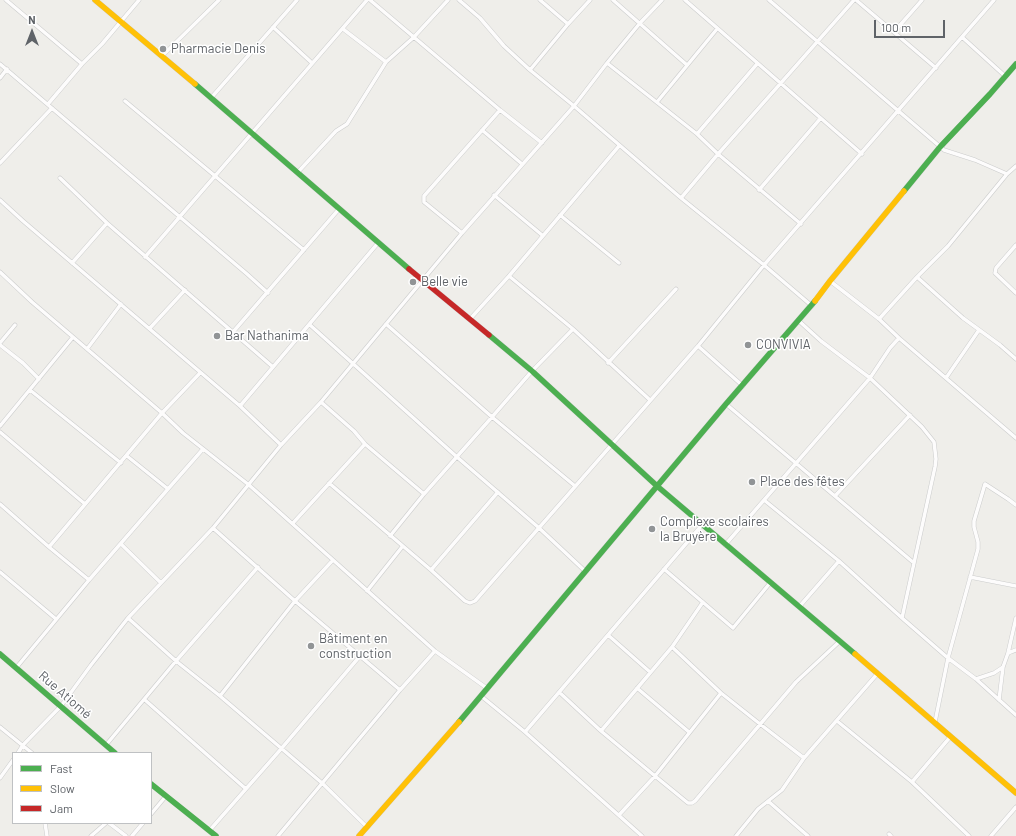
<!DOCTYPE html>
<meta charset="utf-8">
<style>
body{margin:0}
#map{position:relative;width:1016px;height:836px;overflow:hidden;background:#efeeea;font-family:Barlow,sans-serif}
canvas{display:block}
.legend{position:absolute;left:12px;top:752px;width:140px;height:72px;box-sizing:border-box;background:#fff;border:1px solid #bfc1c3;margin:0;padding:5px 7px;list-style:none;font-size:12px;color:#5f6368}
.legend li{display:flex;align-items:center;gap:8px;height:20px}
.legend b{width:20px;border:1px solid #bfc1c3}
.north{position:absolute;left:12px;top:12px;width:40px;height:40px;-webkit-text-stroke:3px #fff;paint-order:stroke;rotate:0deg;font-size:11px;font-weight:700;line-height:16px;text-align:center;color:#5f6368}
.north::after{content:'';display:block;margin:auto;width:14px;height:18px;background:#5f6368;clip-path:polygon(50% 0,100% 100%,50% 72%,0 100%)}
.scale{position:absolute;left:874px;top:20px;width:71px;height:18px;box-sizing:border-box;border:2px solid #5f6368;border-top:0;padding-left:5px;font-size:12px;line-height:14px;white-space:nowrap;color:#5f6368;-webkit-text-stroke:3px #fff;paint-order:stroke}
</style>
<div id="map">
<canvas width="1016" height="836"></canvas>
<ul class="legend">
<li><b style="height:5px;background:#4caf50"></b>Fast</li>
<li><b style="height:5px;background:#ffc107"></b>Slow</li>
<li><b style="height:5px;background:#c62828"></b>Jam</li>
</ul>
<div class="north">N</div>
<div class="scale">100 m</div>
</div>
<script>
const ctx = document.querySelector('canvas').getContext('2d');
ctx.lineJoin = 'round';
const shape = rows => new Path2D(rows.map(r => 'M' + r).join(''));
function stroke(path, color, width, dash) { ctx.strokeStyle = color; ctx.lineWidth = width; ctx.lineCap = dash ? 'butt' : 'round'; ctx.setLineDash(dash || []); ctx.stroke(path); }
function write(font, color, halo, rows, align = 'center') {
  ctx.font = font + ' Barlow,sans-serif'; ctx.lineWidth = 3; ctx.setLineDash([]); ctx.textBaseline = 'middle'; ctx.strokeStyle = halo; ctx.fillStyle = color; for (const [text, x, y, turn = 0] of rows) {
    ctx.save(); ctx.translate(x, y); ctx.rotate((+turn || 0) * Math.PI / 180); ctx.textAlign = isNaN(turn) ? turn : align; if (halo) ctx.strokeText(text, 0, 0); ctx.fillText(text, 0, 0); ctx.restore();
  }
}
const street = shape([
 [6,0,82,64],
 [370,0,500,110,542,143],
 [459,0,480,18,504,46,530,70,574,106,681,198,764,265,812,306],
 [540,0,568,24],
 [613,0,687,65],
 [685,0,862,154],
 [769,0,944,150,975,160,1007,174],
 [856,0,936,68],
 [273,27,312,63],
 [343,29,386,62],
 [894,32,922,0],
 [962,37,1005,76],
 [162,56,219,0],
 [607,63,697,134,718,154,801,224],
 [0,64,247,274,268,293],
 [530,70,568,24,590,0],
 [0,78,7,69],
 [211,98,297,0],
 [125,101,304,250],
 [657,102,717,29],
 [48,104,82,64,102,44,139,0],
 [482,130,522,164],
 [697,134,757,64],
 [0,163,52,108],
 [298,172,336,131,347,124,386,62,414,37,448,0],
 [60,178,107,223,273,367],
 [759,190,820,119],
 [494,195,542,235],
 [681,198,718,154,780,84,854,0],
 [0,200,23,221,240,406,281,445],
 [560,215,619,263],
 [462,233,424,202,424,196,500,110],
 [1016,245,996,268,995,273,1016,293],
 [145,257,367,0],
 [72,263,107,223],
 [0,272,32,302,162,413,183,433,249,485,435,651,488,689],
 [509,276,573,329,650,400],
 [917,277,963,318,1000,345,1016,359],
 [830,281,879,319,899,338,1016,438],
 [470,319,509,276,619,146],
 [879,319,917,277,948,246,1007,174,1016,166],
 [799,321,821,341,870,378,922,427,934,442,936,459,935,467,902,618],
 [386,324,492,417,575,486],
 [310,325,457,457,538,527,586,572],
 [150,328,185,290],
 [233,332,339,209],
 [0,343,15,325],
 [0,345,23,363,39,379],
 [698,346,743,386],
 [87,349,121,304],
 [608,363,676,289],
 [946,378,979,330],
 [30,390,121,463],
 [321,402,354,431,365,444,424,494],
 [726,404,914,563],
 [240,406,378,243],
 [0,426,73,337],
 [0,432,85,504],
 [127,456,168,489,203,449],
 [329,483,431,570,465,601,470,603,475,601,698,346,764,265,994,0],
 [835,496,910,415],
 [764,500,839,561,902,618,948,658,976,679,1016,715],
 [0,504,49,547,162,413,200,373],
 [293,523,365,444],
 [213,528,295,601,400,690],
 [390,536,424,494,492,417,532,371,573,329],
 [121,544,161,583],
 [725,545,870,378,890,348,899,338],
 [49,547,89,580,168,489],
 [664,569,733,628,770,583],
 [431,570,498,492],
 [0,572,56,619],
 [970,577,1016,586],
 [367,591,402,547],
 [799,607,839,561],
 [128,618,176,661,220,696,322,783,367,827],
 [608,635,650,672],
 [672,647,721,693,760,724,804,758],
 [1008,653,1016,650],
 [16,668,89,580],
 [976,679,994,673,1003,667],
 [637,688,689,732],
 [559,692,601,731,655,776,688,803,692,803,695,801,796,682,840,641],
 [220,696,295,601,333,560],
 [481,696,525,732,642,836],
 [145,700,246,789],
 [999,700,1003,667,1008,653,1016,618],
 [837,721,912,782,969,836],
 [935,722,948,658,978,549,978,542,974,527,974,521,985,484,1008,499,1016,505],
 [0,727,32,753],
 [601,731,672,647,703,602],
 [525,732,702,525],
 [106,745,176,661,258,567],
 [18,753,23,745,61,706,91,665,128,618,213,528,281,445,321,402,462,233,574,106,607,63,640,23,662,0],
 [0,778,13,760],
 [912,782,951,736],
 [768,801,808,836],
 [151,814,166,796],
 [619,815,655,776,721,693],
 [45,823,47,836],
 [109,823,126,836],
 [209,831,281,749,360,656],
 [889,834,891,836],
 [91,836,106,823],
 [132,836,143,823],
 [278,836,400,690,435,651],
 [736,836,758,809,782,790,804,758,878,673],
 [991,836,1016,807]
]);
const fast = shape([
 [195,84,409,269],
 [904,191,940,147,990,94,1016,64],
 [489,335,532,371,657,486,855,654],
 [0,654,115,753],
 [459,722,726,404,815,301],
 [151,784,216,836]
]);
const slow = shape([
 [95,0,195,84],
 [815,301,830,281,904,191],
 [855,654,1016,793],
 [359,836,459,722]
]);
const jam = shape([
 [409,269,489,335]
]);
const markers = [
 [163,49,4,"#919496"],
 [413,282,4,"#919496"],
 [217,336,4,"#919496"],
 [748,345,4,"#919496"],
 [752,482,4,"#919496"],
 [652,529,4,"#919496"],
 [311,646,4,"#919496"]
];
const poiNames = [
 ["Pharmacie Denis",171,49],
 ["Belle vie",421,282],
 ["Bar Nathanima",225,336],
 ["CONVIVIA",756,345],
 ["Place des fêtes",760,482],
 ["Complexe scolaires",660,522],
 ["la Bruyère",660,537],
 ["Bâtiment en",319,639],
 ["construction",319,654]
];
const streetNames = [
 ["Rue Atiomé",65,695,41]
];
stroke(street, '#cbcccc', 4.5);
stroke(fast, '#cacacb', 6);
stroke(slow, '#cacacb', 6);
stroke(jam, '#cacacb', 6);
stroke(street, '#fdfcfc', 3.5);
stroke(fast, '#4caf50', 5.5);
stroke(slow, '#ffc107', 5.5);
stroke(jam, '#c62828', 5.5);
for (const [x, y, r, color] of markers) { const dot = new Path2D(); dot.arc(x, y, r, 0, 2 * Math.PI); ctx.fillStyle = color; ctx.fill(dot); stroke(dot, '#fff', 1.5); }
write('13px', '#5f6368', '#fff', poiNames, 'left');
write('13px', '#5f6368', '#fff', streetNames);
</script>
